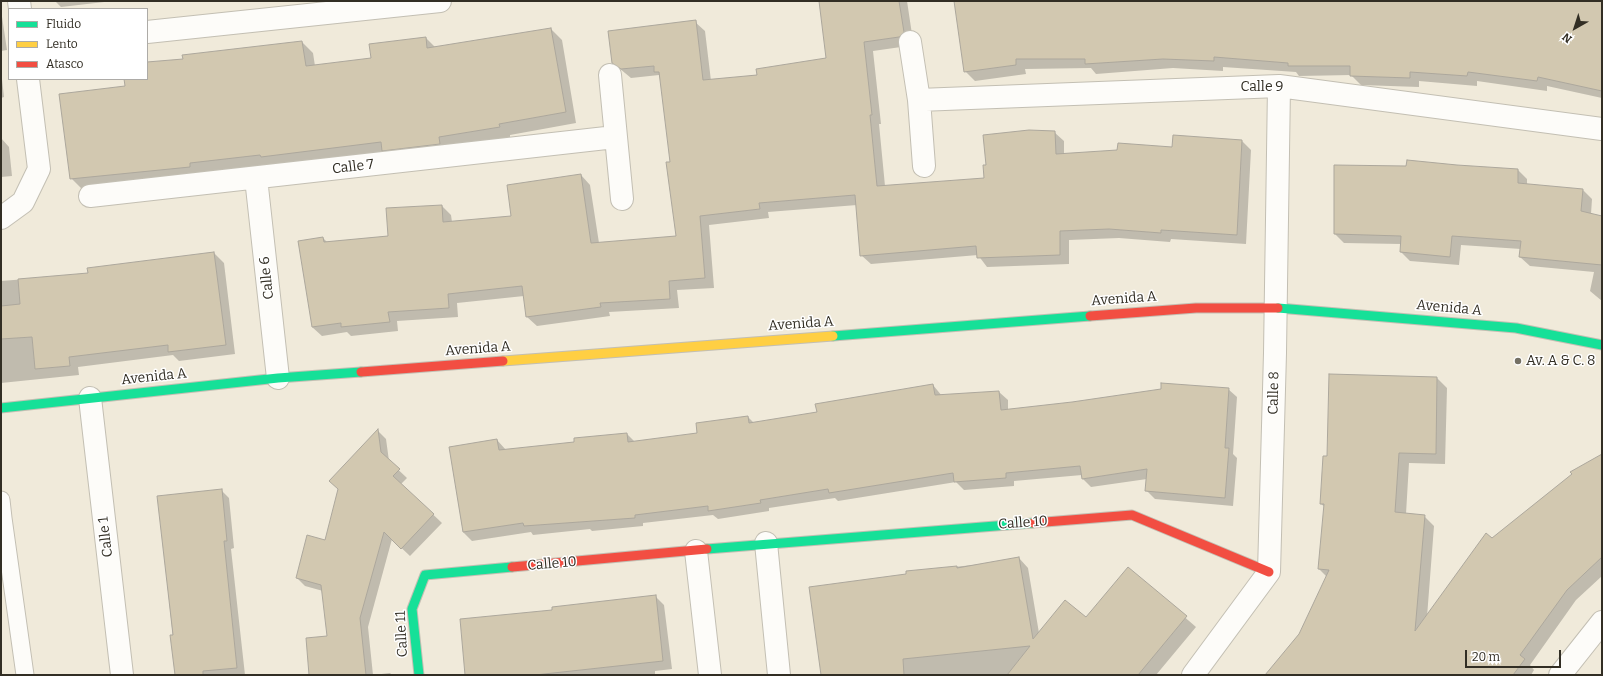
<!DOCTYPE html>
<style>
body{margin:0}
#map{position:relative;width:1603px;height:676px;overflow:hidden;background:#f0eada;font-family:Bitter,serif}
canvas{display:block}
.frame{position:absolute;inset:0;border:2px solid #322e24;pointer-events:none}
.legend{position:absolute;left:8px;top:8px;width:140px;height:72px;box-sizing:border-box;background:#fff;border:1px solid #adaba7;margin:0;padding:5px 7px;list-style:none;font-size:12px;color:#322e24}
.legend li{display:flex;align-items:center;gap:8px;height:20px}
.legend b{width:20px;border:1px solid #adaba7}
.north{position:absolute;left:1555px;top:8px;width:40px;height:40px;-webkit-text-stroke:3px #fff;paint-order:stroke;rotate:219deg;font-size:11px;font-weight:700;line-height:16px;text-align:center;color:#322e24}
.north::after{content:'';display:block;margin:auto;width:14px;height:18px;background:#322e24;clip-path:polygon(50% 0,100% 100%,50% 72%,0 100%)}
.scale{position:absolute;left:1465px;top:650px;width:96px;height:18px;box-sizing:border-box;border:2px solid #322e24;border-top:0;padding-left:5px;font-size:12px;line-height:14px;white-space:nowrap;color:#322e24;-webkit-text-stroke:3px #fff;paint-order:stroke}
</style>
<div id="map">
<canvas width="1603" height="676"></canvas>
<div class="frame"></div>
<ul class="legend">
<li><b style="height:5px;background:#16e098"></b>Fluido</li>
<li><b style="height:5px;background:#ffcf43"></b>Lento</li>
<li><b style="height:5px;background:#f24e42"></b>Atasco</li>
</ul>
<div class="north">N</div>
<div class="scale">20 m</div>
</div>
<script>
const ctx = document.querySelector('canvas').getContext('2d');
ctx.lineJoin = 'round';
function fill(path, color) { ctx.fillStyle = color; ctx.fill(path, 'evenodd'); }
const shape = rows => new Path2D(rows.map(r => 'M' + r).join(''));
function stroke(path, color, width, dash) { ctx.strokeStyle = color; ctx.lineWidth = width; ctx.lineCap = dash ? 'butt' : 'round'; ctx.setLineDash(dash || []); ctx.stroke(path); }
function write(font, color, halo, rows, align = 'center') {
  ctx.font = font + ' Bitter,serif'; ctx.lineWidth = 3; ctx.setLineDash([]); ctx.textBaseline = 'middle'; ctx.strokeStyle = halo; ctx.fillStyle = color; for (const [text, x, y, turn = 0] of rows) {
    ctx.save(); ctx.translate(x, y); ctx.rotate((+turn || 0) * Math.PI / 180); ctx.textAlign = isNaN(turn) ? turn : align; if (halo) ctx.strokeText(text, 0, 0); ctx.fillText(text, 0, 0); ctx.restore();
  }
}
const shadow = shape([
 [55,1,113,1,61,7],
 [820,1,907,1,913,41,908,46,873,51,881,124,879,124,885,186,985,179,1054,132,1064,141,1064,154,1173,148,1242,141,1251,150,1246,244,1171,239,1170,242,1119,238,1069,240,1069,264,987,267,978,255,871,264,861,255,857,205,768,212,769,218,709,225,714,288,677,290,679,308,609,312,610,316,537,326,527,317,524,296,457,303,458,317,397,321,398,331,351,336,347,332,322,336,312,327,323,238,327,242,389,236,442,206,451,215,452,222,513,217,581,175,590,185,599,243,677,237,671,162,661,77,659,75,631,78,613,63,695,22,705,31,711,81,758,75,827,59],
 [955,1,1602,1,1602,98,1547,86,1547,91,1477,81,1477,86,1419,81,1419,87,1361,85,1351,75,1299,76,1296,72,1223,67,1223,71,1173,68,1096,74,1091,68,1025,69,1026,74,975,81,965,71],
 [1,10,7,50,1,51],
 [551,29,562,40,576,123,510,135,510,138,449,148,82,189,71,178,126,87,125,79,147,79,147,63,184,60,302,42,313,53,315,66,372,59,426,38,436,48],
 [1,70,4,97,1,98],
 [1,138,9,147,12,176,1,177],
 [1335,166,1457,166,1518,170,1527,179,1527,185,1583,190,1592,199,1591,214,1602,217,1602,301,1590,291,1594,272,1530,266,1520,257,1521,249,1461,245,1459,265,1410,261,1401,252,1401,244,1344,243,1335,234],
 [214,253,224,263,235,354,179,361,173,355,78,367,79,375,1,383,1,281,89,274],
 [1437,378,1447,388,1445,464,1409,463,1406,514,1424,516,1434,526,1427,617,1492,539,1602,455,1602,576,1576,600,1530,665,1534,670,1531,675,1268,675,1300,635,1327,577,1319,569,1325,507,1321,504,1328,457],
 [933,385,942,396,999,392,1008,400,1008,410,1228,389,1237,397,1233,454,1237,458,1233,506,1155,499,1146,490,1147,479,1091,487,1083,479,1082,475,1014,481,1014,486,964,490,956,482,838,501,835,498,769,508,769,511,718,519,713,515,643,523,643,526,592,531,590,529,533,535,531,532,472,541,463,532,450,448,497,440,506,450,575,443,627,434,635,442,699,434,748,417,754,423,818,413],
 [378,431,386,439,389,461,407,478,401,484,442,523,410,556,392,539,368,627,373,675,390,673,392,675,310,675,328,637,323,591,305,586,297,578,326,541,339,489,331,481],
 [222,491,229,498,234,548,231,549,245,675,177,675,158,497],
 [1019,558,1028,568,1039,633,1086,619,1128,568,1196,627,1156,675,822,675,907,575,907,572,982,564],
 [655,596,664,605,672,669,655,671,655,675,466,675,553,611]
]);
const building = shape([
 [819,1,899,1,904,32,899,37,864,42,872,115,870,115,877,186,984,178,983,165,986,165,983,135,1029,130,1055,131,1056,154,1117,150,1118,143,1172,147,1173,135,1242,140,1237,235,1161,230,1161,233,1109,229,1060,231,1060,255,977,258,976,246,860,256,855,195,759,203,760,209,700,216,705,278,669,281,670,299,600,303,601,307,526,317,522,286,448,294,449,308,388,312,390,322,341,327,341,323,312,327,298,241,323,237,324,242,388,236,386,208,442,205,443,222,511,216,507,185,581,174,591,243,676,236,666,162,670,162,659,72,654,72,654,66,621,69,612,63,608,31,696,20,703,80,757,75,756,69,826,58,819,1],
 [954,1,1602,1,1602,91,1538,77,1537,81,1468,72,1467,76,1410,72,1410,78,1350,76,1350,66,1288,66,1288,63,1214,57,1214,61,1163,59,1085,64,1085,59,1016,59,1016,65,964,72,954,1],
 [551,28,566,112,499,124,500,127,439,137,440,144,382,151,381,142,261,157,260,155,190,163,190,167,70,179,59,94,125,86,124,79,147,79,147,62,183,59,182,55,302,41,306,66,371,58,369,44,426,37,427,48,551,28],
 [1407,160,1457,165,1518,169,1518,183,1583,189,1581,211,1602,216,1602,265,1519,257,1521,241,1452,236,1450,257,1400,252,1401,236,1334,234,1334,165,1406,166,1407,160],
 [214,252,226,345,168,352,168,345,69,357,70,366,35,369,32,337,1,339,1,306,20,304,18,279,88,273,87,268,214,252],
 [1329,374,1437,377,1436,454,1399,453,1395,512,1425,515,1415,631,1486,533,1492,538,1572,474,1570,472,1602,454,1602,557,1567,590,1520,655,1525,659,1513,675,1265,675,1299,634,1329,570,1318,569,1324,504,1320,504,1323,456,1327,456,1329,374],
 [1161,383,1229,388,1225,448,1229,448,1225,498,1145,491,1147,469,1082,479,1080,466,1006,473,1006,478,954,482,953,473,829,493,828,489,760,500,761,503,708,511,708,506,635,515,635,518,524,526,523,523,463,532,449,447,497,439,499,450,574,442,574,438,627,433,628,442,697,433,696,423,748,416,749,423,817,412,815,404,933,384,935,395,999,391,1001,410,1072,402,1161,389,1161,383],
 [378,429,381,452,400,469,393,476,434,514,401,549,384,532,360,618,366,675,309,675,306,638,327,636,321,585,296,578,307,535,325,540,338,489,329,481,378,429],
 [222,489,227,541,224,541,237,668,203,671,203,675,175,675,170,635,173,635,157,496,222,489],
 [1019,557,1033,639,1065,600,1086,617,1128,567,1187,616,1138,675,1007,675,1030,646,903,659,904,675,821,675,809,587,906,574,906,571,957,566,957,568,1019,557],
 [656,595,663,661,535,675,465,675,460,619,552,610,552,607,656,595]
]);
const lane = shape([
 [1,500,3,518],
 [1,518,3,518,25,675]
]);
const street = shape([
 [19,1,20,9],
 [147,32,440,1],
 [910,42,919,100,924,166],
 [610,75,622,199],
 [919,100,1279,86,1602,129],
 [256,178,278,378],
 [90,196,615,137],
 [1,218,23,202,39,169,28,79],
 [90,398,122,675],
 [766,543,779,675],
 [696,551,710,675],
 [1193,675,1269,572,1275,353,1279,86],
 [1560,675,1602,622]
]);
const fast = shape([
 [1278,308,1516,328,1602,345],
 [833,336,1090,316],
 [1,408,278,378,361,372],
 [707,549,1033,523],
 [419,675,412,609,425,575,512,567]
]);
const slow = shape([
 [503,361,833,336]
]);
const jam = shape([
 [1090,316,1196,308,1278,308],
 [361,372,503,361],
 [1033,523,1132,515,1269,572],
 [512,567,707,549]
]);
const markers = [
 [1518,361,4,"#747064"]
];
const streetNames = [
 ["Calle 9",1262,87],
 ["Calle 7",353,167,-7],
 ["Calle 6",267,278,-96],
 ["Avenida A",1124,299,-4],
 ["Avenida A",1449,308,5],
 ["Avenida A",801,324,-4],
 ["Avenida A",478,349,-4],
 ["Avenida A",154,377,-6],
 ["Calle 8",1274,393,-89],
 ["Calle 10",1023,523,-4],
 ["Calle 1",106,537,-97],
 ["Calle 10",552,564,-5],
 ["Calle 11",402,634,-93]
];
const poiNames = [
 ["Av. A & C. 8",1526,361]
];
fill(shadow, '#0003');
fill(building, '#d2c8b0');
stroke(building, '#aca79c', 1);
stroke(lane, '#c3bfb3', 19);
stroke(street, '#c3bfb3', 24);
stroke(fast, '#c3bfb3', 11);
stroke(slow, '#c3bfb3', 11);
stroke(jam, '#c3bfb3', 11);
stroke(lane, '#fdfcf9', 17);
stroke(street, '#fdfcf9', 22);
stroke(fast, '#16e098', 9);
stroke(slow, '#ffcf43', 9);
stroke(jam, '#f24e42', 9);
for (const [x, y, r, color] of markers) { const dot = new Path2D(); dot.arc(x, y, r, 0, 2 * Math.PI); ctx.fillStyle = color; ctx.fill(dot); stroke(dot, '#fff', 1.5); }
write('14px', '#322e24', '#fff', streetNames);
write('14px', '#322e24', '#fff', poiNames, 'left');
</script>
